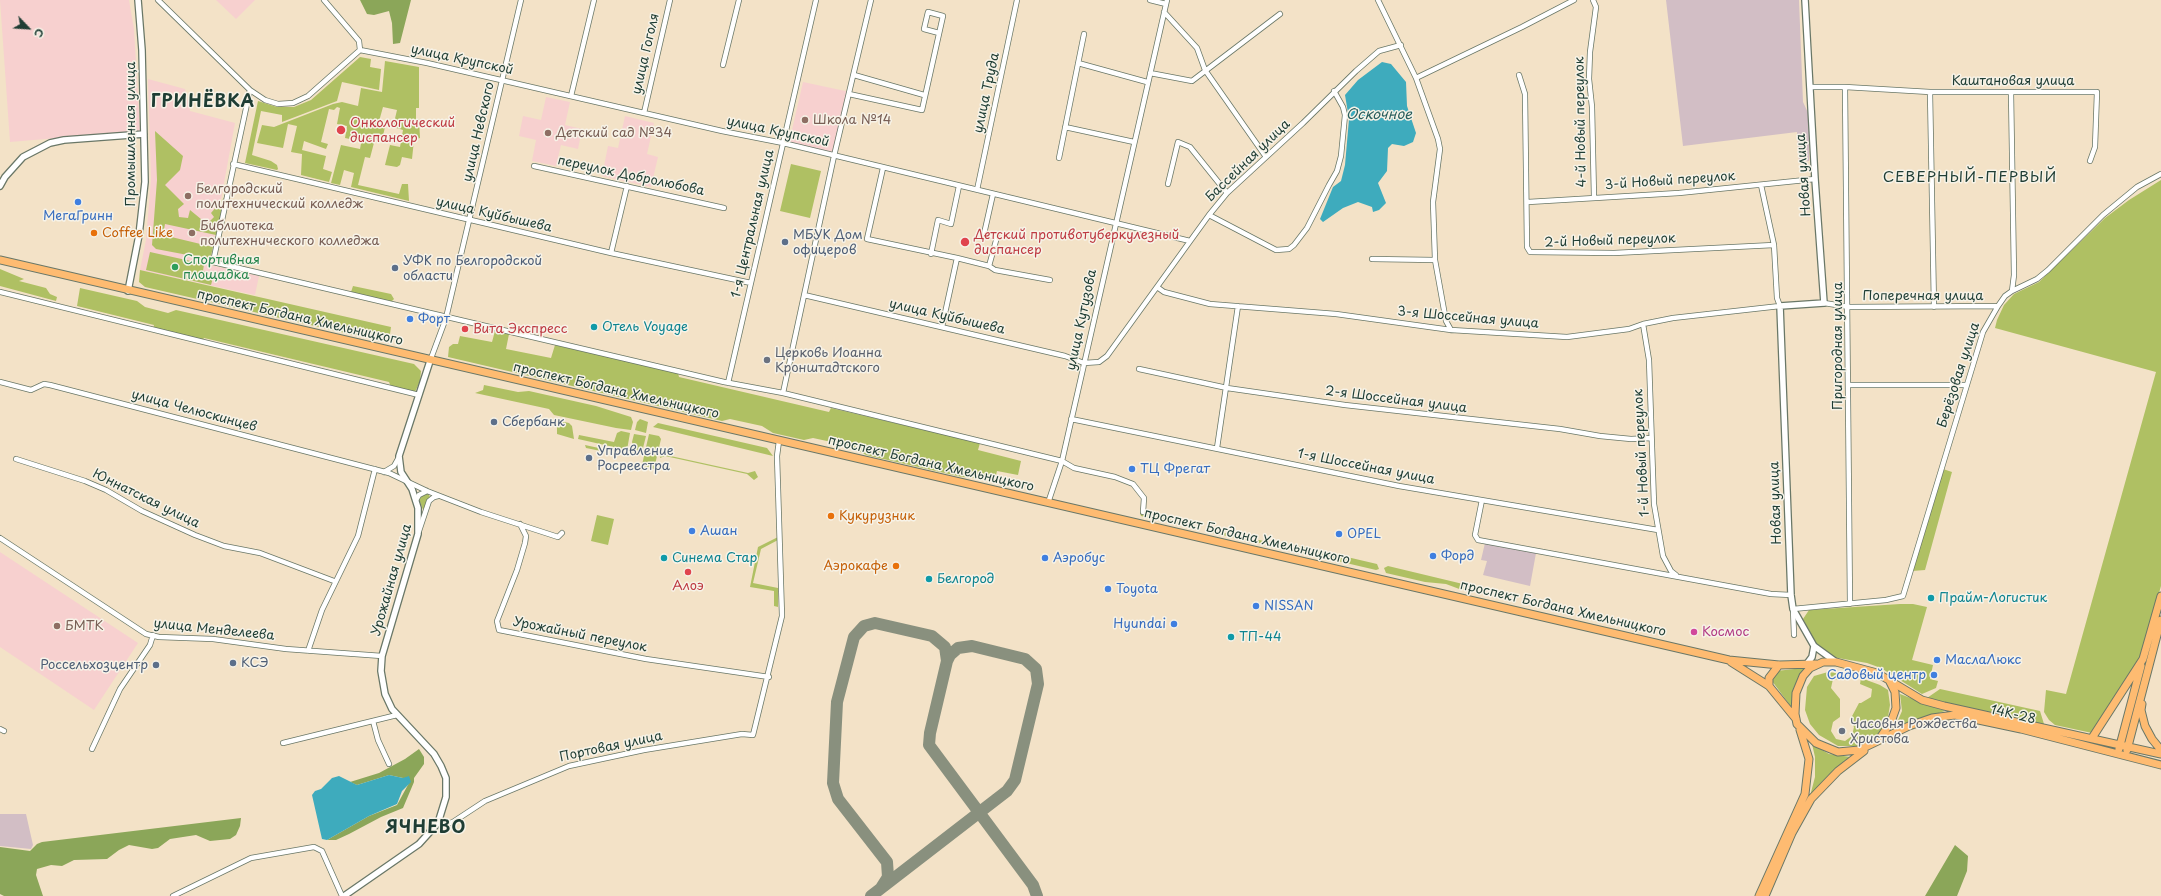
<!DOCTYPE html>
<meta charset="utf-8">
<style>
body{margin:0}
#map{position:relative;width:2161px;height:896px;overflow:hidden;background:#f3e2c7;font-family:"Playpen Sans",sans-serif}
canvas{display:block}
.north{position:absolute;left:8px;top:8px;width:40px;height:40px;-webkit-text-stroke:3px #f7f3e8;paint-order:stroke;rotate:115deg;font-size:11px;font-weight:700;line-height:16px;text-align:center;color:#1f3d34}
.north::after{content:'';display:block;margin:auto;width:14px;height:18px;background:#1f3d34;clip-path:polygon(50% 0,100% 100%,50% 72%,0 100%)}
</style>
<div id="map">
<canvas width="2161" height="896"></canvas>
<div class="north">С</div>
</div>
<script>
const ctx = document.querySelector('canvas').getContext('2d');
ctx.lineJoin = 'round';
function fill(path, color) { ctx.fillStyle = color; ctx.fill(path, 'evenodd'); }
const shape = rows => new Path2D(rows.map(r => 'M' + r).join(''));
function stroke(path, color, width, dash) { ctx.strokeStyle = color; ctx.lineWidth = width; ctx.lineCap = dash ? 'butt' : 'round'; ctx.setLineDash(dash || []); ctx.stroke(path); }
function write(font, color, halo, rows, align = 'center') {
  ctx.font = font + ' "Playpen Sans",sans-serif'; ctx.lineWidth = 3; ctx.setLineDash([]); ctx.textBaseline = 'middle'; ctx.strokeStyle = halo; ctx.fillStyle = color; for (const [text, x, y, turn = 0] of rows) {
    ctx.save(); ctx.translate(x, y); ctx.rotate((+turn || 0) * Math.PI / 180); ctx.textAlign = isNaN(turn) ? turn : align; if (halo) ctx.strokeText(text, 0, 0); ctx.fillText(text, 0, 0); ctx.restore();
  }
}
const built = shape([
 [0,0,129,0,134,29,140,131,10,142],
 [216,0,255,0,236,19],
 [148,79,185,89,190,111,235,123,209,265,259,276,255,295,140,270,146,240,151,179],
 [803,82,850,92,837,154,789,143],
 [546,97,570,102,565,125,582,129,578,149,561,145,556,166,532,161,536,140,519,136,523,116,541,120],
 [625,116,654,123,647,154,658,157,651,187,602,176,608,146,618,148],
 [0,552,138,643,94,710,0,647]
]);
const industrial = shape([
 [1666,0,1799,0,1803,102,1809,115,1809,161,1799,162,1797,132,1683,146],
 [1485,543,1536,553,1530,586,1483,575,1487,561,1481,560],
 [0,814,26,814,33,845,31,849,0,846]
]);
const green = shape([
 [360,57,371,59,370,67,381,69,379,90,342,82,337,101,282,122,282,115,261,111,252,155,271,161,277,165,278,169,277,170,245,163,258,101,277,107,294,107,311,100],
 [385,61,419,67,419,108,416,108,416,119,419,119,420,138,414,140,412,159,402,157,400,165,397,167,385,165,390,145,400,147,403,130,393,127,397,110,383,107,378,125,385,127,382,140,375,139,370,158,365,157,358,185,399,194,402,184,408,184,409,201,351,187,354,173,344,170,340,185,331,183,341,145,360,149,362,138,351,135,350,139,345,138,347,126,337,124,340,108,337,107,334,110,329,109,321,142,328,144,326,149,304,141,302,150,326,156,323,169,332,172,329,182,301,175,302,154,291,152,297,126,288,124,283,148,257,143,262,125,274,127,333,104,342,102,358,106,361,88,382,92],
 [155,131,183,156,180,170,165,185,184,204,178,209,179,217,188,218,190,210,207,224,214,217,211,213,224,198,225,199,216,235,165,224,163,235,213,247,211,256,209,259,156,249,152,245,157,180],
 [791,164,821,171,810,218,780,211],
 [2161,180,2161,586,2140,660,2092,733,2055,725,2049,720,2044,712,2046,690,2066,694,2156,372,1995,328,1997,320,2004,305,2014,294,2039,282,2105,218,2129,200],
 [150,252,204,264,203,271,214,274,211,285,146,270],
 [0,269,24,279,19,281,46,288,50,294,57,297,56,301,0,286],
 [140,270,391,327,390,334,373,331,372,334,354,335,145,287,139,282],
 [353,286,391,294,394,299,391,302,351,292],
 [80,288,137,301,145,307,168,313,176,310,414,364,421,371,420,381,415,392,391,387,389,382,204,338,202,341,153,329,154,325,77,306],
 [495,331,509,334,506,349,551,358,555,345,678,373,679,377,829,412,831,408,980,443,978,450,1021,461,1018,475,997,471,995,479,962,477,866,455,850,446,813,438,804,440,773,433,762,426,730,419,722,421,448,357,449,347,453,344,458,344,460,336,492,342],
 [484,385,518,392,529,391,596,406,631,417,633,422,631,430,616,428,554,415,549,409,475,393,483,390],
 [640,419,648,422,646,433,635,430,637,422],
 [560,421,569,423,572,426,574,439,557,434,557,422],
 [658,423,767,448,773,456,653,427],
 [621,431,630,433,627,450,578,439,579,435,614,442,617,433],
 [634,434,646,436,642,452,634,450,632,442],
 [649,434,659,436,661,439,654,469,642,465],
 [585,445,608,450,606,452,586,448],
 [661,450,666,455,748,473,755,471,758,477,754,480,747,474,665,456,660,458],
 [1943,469,1952,472,1925,570,1912,571],
 [424,493,428,493,430,497,423,510,419,499],
 [1142,512,1192,525,1193,527,1141,516,1140,513],
 [597,515,614,519,608,545,591,541],
 [1214,530,1255,541,1259,540,1268,542,1269,545,1213,533,1212,531],
 [778,537,778,540,761,549,753,583,778,588,778,607,774,606,774,591,750,587,758,547],
 [1300,546,1377,564,1379,569,1376,570,1299,552,1296,549],
 [1388,566,1463,584,1465,589,1462,590,1446,584,1425,582,1386,573,1384,568],
 [1900,604,1913,604,1927,607,1912,660,1933,665,1930,679,1938,681,1936,688,1922,694,1881,668,1867,663,1832,657,1817,645,1803,619,1809,610],
 [1804,668,1794,687,1792,708,1772,681,1776,671],
 [1828,672,1844,674,1840,680,1833,679,1831,688,1840,699,1840,717,1833,722,1831,731,1836,739,1845,741,1852,736,1854,727,1850,720,1859,703,1861,703,1871,697,1872,689,1860,684,1861,678,1880,685,1888,690,1890,705,1888,717,1880,732,1870,742,1858,746,1838,746,1819,735,1810,724,1805,710,1807,687,1814,676],
 [1940,689,2040,711,2044,724,2042,726,1927,698],
 [1900,694,1945,711,1895,727,1902,711],
 [1812,744,1829,754,1851,757,1838,767,1810,796,1815,777,1815,757]
]);
const forest = shape([
 [360,0,411,0,400,43,393,44,392,23,389,11,374,15,367,14],
 [419,749,424,757,424,764,414,778,414,782,403,808,381,817,349,834,336,840,327,840,369,816,397,805,409,783,403,778,389,775,357,785,350,782,379,773,405,759],
 [241,818,240,826,236,835,230,839,210,841,196,835,170,839,158,848,152,849,129,845,119,850,107,859,74,860,62,866,51,865,37,869,36,875,43,896,4,896,0,894,0,847,30,851,37,844,42,842],
 [1955,845,1968,856,1967,871,1957,896,1925,896]
]);
const water = shape([
 [1382,62,1391,64,1406,82,1407,106,1416,133,1413,142,1404,146,1392,144,1388,148,1387,171,1378,183,1386,203,1379,210,1373,212,1372,207,1358,202,1343,208,1323,222,1320,219,1333,187,1341,181,1345,165,1349,119,1345,95,1358,80],
 [389,775,403,778,409,776,411,782,402,791,397,804,369,816,327,840,322,839,312,795,315,791,321,789,332,778,339,776,357,785]
]);
const taxiway = shape([
 [881,888,888,877,887,862,838,799,833,783,837,702,854,637,864,626,875,623,932,636,945,647,947,661,930,733,929,745,1033,885,1037,896],
 [871,896,1007,791,1015,780,1038,684,1036,669,1025,659,972,646,958,648,950,655,947,661]
]);
const minor = shape([
 [158,0,250,90,213,262,724,382,783,393,1062,461,1074,468,1115,477,1133,484,1144,498,1143,512],
 [1150,0,1166,4],
 [1378,0,1416,78,1438,139,1440,149,1433,202,1435,260,1446,321,1451,330],
 [1593,0,1596,7,1590,52,1589,79,1592,107,1594,197],
 [1164,12,1197,48,1205,70,1266,157],
 [360,50,427,63,722,131,783,143,1190,241],
 [1078,63,1147,82],
 [723,65,739,0],
 [1150,73,1192,81,1280,14],
 [854,75,924,95],
 [1519,75,1525,94,1527,247,1530,252,1614,253,1774,245],
 [1416,78,1522,27,1574,0],
 [1810,87,1845,87,1930,92,2097,92,2095,147,2090,161],
 [1845,87,1850,604],
 [250,90,265,100,278,104,293,103,308,96,360,50,359,41,324,0],
 [1930,92,1934,307],
 [849,94,922,110,943,16,928,12,924,29,939,33],
 [571,96,594,0],
 [644,113,670,0],
 [1065,127,1134,142],
 [1059,158,1084,34],
 [233,164,611,253,751,283],
 [534,166,724,208],
 [883,168,867,239,957,258,989,266,995,270,1050,280],
 [1168,184,1178,142,1190,147,1227,193],
 [977,190,1017,0],
 [1528,202,1679,193,1815,179],
 [1209,215,1276,250,1289,249,1294,245,1307,228,1329,185,1337,171,1341,156,1345,115,1343,107,1334,91],
 [611,253,627,186],
 [931,254,938,220,951,224,959,186],
 [1372,259,1435,260],
 [989,266,997,237,984,234,993,194],
 [1157,287,1164,292,1210,304,1336,314,1451,330,1567,337,1629,329,1643,324,1673,318,1780,306,1777,298,1774,245,1761,185],
 [2012,291,2037,279,2048,270,2103,215,2137,187,2161,174],
 [0,292,419,395],
 [804,295,1065,356,1084,363,1099,362,1107,356,1209,215,1227,193,1303,123,1356,71,1379,51,1401,45],
 [1824,303,1849,307,1998,306],
 [1643,324,1649,360,1654,504,1663,556,1671,571,1676,575],
 [942,327,957,258],
 [430,361,446,318,521,0],
 [1139,369,1227,388,1345,405,1560,429,1600,436,1631,439,1651,438],
 [0,382,31,390,44,384,50,385,389,473,427,491,481,512,558,537,562,533],
 [728,383,816,0],
 [1849,385,1967,385],
 [783,393,834,156,871,0],
 [1071,419,1399,486,1658,530],
 [1217,448,1238,306],
 [16,459,85,481,106,490,142,511,195,535,224,546,260,553,334,581],
 [384,472,394,466,399,457],
 [416,500,419,495,427,491],
 [1482,500,1475,535,1478,540,1771,594,1791,595],
 [1048,503,1062,461,1167,0],
 [520,524,526,536,525,543,517,570,497,621,499,630,646,659,769,677],
 [419,531,429,501,434,497,438,496],
 [0,538,146,634,159,637,213,639,286,649,382,656],
 [1794,635,1793,609,1886,600,1903,596,1983,332,1998,306,2005,296,2012,291,2014,275,2011,92],
 [308,651,322,610,358,536,375,469],
 [373,721,378,740,389,764],
 [0,729,4,731],
 [283,743,397,715],
 [92,749,120,689,150,645,153,635],
 [438,823,447,824,453,822,485,801,569,766,644,750,742,734,753,735,782,616,777,456,779,441],
 [173,896,251,858,314,847,322,851,342,896]
]);
const tertiary = shape([
 [1805,0,1815,179,1824,303,1780,306,1791,595,1793,609,1814,646,1836,662],
 [0,186,5,177,23,157,50,143,64,140,144,134],
 [128,291,139,235,145,182,142,50,138,0],
 [1806,665,1812,657,1814,646],
 [344,896,419,844,438,823,446,797,446,778,441,766,434,754,392,709,385,694,381,671,382,656,418,534,418,508,412,489,401,472,399,456,430,361]
]);
const primary = shape([
 [0,260,1729,660,1779,665,1816,664],
 [1731,662,1769,686,1796,719],
 [1769,686,1769,678,1779,665],
 [2142,704,2141,710,2145,726,2152,739,2161,750],
 [1880,738,1891,722,1896,708,1895,692,1889,680],
 [2092,738,2143,659,2161,596],
 [2119,749,2141,666],
 [2127,750,2161,620],
 [2161,754,1944,706,1922,700,1877,673,1836,662,1823,662,1810,668,1803,676,1796,693,1795,714,1797,724,1816,743,1838,752,1859,750,1909,726,1932,718,1955,715,2021,729,2161,765],
 [1759,896,1805,794,1809,759,1800,730],
 [1765,896,1792,833,1811,799,1838,771,1864,751]
]);
const markers = [
 [805,120,4,"#8d6e63"],
 [341,130,5,"#e0444e"],
 [548,133,4,"#8d6e63"],
 [188,196,4,"#8d6e63"],
 [78,202,4,"#3f7fe0"],
 [94,233,4,"#e8710a"],
 [192,233,4,"#8d6e63"],
 [785,242,4,"#5c6f8a"],
 [965,242,5,"#e0444e"],
 [175,267,4,"#2e9e5b"],
 [395,268,4,"#5c6f8a"],
 [410,319,4,"#3f7fe0"],
 [594,327,4,"#0f9aa8"],
 [465,329,4,"#e0444e"],
 [767,360,4,"#6b7280"],
 [494,422,4,"#5c6f8a"],
 [589,458,4,"#5c6f8a"],
 [1132,469,4,"#3f7fe0"],
 [831,516,4,"#e8710a"],
 [692,531,4,"#3f7fe0"],
 [1339,534,4,"#3f7fe0"],
 [1433,556,4,"#3f7fe0"],
 [664,558,4,"#0f9aa8"],
 [1045,558,4,"#3f7fe0"],
 [896,566,4,"#e8710a"],
 [688,572,4,"#e0444e"],
 [929,579,4,"#0f9aa8"],
 [1108,589,4,"#3f7fe0"],
 [1931,598,4,"#0f9aa8"],
 [1256,606,4,"#3f7fe0"],
 [1174,624,4,"#3f7fe0"],
 [57,626,4,"#8d6e63"],
 [1694,632,4,"#d1479c"],
 [1231,637,4,"#0f9aa8"],
 [1937,660,4,"#3f7fe0"],
 [233,663,4,"#5c6f8a"],
 [156,665,4,"#5c6f8a"],
 [1934,675,4,"#3f7fe0"],
 [1842,731,4,"#6b7280"]
];
const streetNames = [
 ["улица Гоголя",646,54,-77],
 ["улица Крупской",462,60,12],
 ["Каштановая улица",2013,81],
 ["улица Труда",987,93,-78],
 ["4-й Новый переулок",1581,122,-91],
 ["улица Невского",479,132,-77],
 ["улица Крупской",778,132,12],
 ["Промышленная улица",131,134,-90],
 ["Бассейная улица",1248,161,-44],
 ["Новая улица",1804,175,-94],
 ["переулок Добролюбова",631,176,12],
 ["3-й Новый переулок",1670,181,-4],
 ["улица Куйбышева",494,215,13],
 ["1-я Центральная улица",753,224,-77],
 ["2-й Новый переулок",1610,241,-2],
 ["Поперечная улица",1923,296],
 ["улица Куйбышева",947,317,13],
 ["проспект Богдана Хмельницкого",300,318,13],
 ["3-я Шоссейная улица",1468,318,5],
 ["улица Кутузова",1082,320,-78],
 ["Пригородная улица",1838,346,-90],
 ["Берёзовая улица",1959,375,-72],
 ["проспект Богдана Хмельницкого",616,391,13],
 ["2-я Шоссейная улица",1396,400,7],
 ["улица Челюскинцев",194,411,15],
 ["1-й Новый переулок",1642,453,-93],
 ["проспект Богдана Хмельницкого",931,464,13],
 ["1-я Шоссейная улица",1366,467,11],
 ["Юннатская улица",146,499,26],
 ["Новая улица",1776,503,-92],
 ["проспект Богдана Хмельницкого",1247,537,13],
 ["Урожайная улица",392,580,-74],
 ["проспект Богдана Хмельницкого",1563,609,13],
 ["улица Менделеева",214,630,6],
 ["Урожайный переулок",580,635,11],
 ["14К-28",2013,715,13],
 ["Портовая улица",611,747,-12]
];
const educationNames = [
 ["Школа №14",813,120],
 ["Детский сад №34",556,133],
 ["Белгородский",196,189],
 ["политехнический колледж",196,204],
 ["Библиотека",200,226],
 ["политехнического колледжа",200,241],
 ["БМТК",65,626]
];
const healthNames = [
 ["Онкологический",350,123],
 ["диспансер",350,138],
 ["Детский противотуберкулезный",974,235],
 ["диспансер",974,250],
 ["Вита Экспресс",473,329],
 ["Алоэ",688,586,"center"]
];
const shopNames = [
 ["МегаГринн",78,216,"center"],
 ["Форт",418,319],
 ["ТЦ Фрегат",1140,469],
 ["Ашан",700,531],
 ["OPEL",1347,534],
 ["Форд",1441,556],
 ["Аэробус",1053,558],
 ["Toyota",1116,589],
 ["NISSAN",1264,606],
 ["Hyundai",1166,624,"right"],
 ["МаслаЛюкс",1945,660],
 ["Садовый центр",1926,675,"right"]
];
const foodNames = [
 ["Coffee Like",102,233],
 ["Кукурузник",839,516],
 ["Аэрокафе",888,566,"right"]
];
const serviceNames = [
 ["МБУК Дом",793,235],
 ["офицеров",793,250],
 ["УФК по Белгородской",403,261],
 ["области",403,276],
 ["Сбербанк",502,422],
 ["Управление",597,451],
 ["Росреестра",597,466],
 ["КСЭ",241,663],
 ["Россельхозцентр",148,665,"right"]
];
const leisureNames = [
 ["Спортивная",183,260],
 ["площадка",183,275]
];
const cultureNames = [
 ["Отель Voyage",602,327],
 ["Синема Стар",672,558],
 ["Белгород",937,579],
 ["Прайм-Логистик",1939,598],
 ["ТП-44",1239,637]
];
const worshipNames = [
 ["Церковь Иоанна",775,353],
 ["Кронштадтского",775,368],
 ["Часовня Рождества",1850,724],
 ["Христова",1850,739]
];
const hotelNames = [
 ["Космос",1702,632]
];
const waterNames = [
 ["Оскочное",1379,115]
];
const quarterNames = [
 ["СЕВЕРНЫЙ-ПЕРВЫЙ",1970,178]
];
const districtNames = [
 ["ГРИНЁВКА",203,102],
 ["ЯЧНЕВО",426,828]
];
fill(built, '#f7d0cf');
fill(industrial, '#d2bec5');
fill(green, '#afc063');
fill(forest, '#8ba659');
fill(water, '#3eabbd');
stroke(taxiway, '#89907e', 12);
stroke(minor, '#697767', 6);
stroke(tertiary, '#697767', 8);
stroke(primary, '#697767', 9);
stroke(minor, '#fff', 4.5);
stroke(tertiary, '#fff', 5.5);
stroke(primary, '#febb71', 7);
for (const [x, y, r, color] of markers) { const dot = new Path2D(); dot.arc(x, y, r, 0, 2 * Math.PI); ctx.fillStyle = color; ctx.fill(dot); stroke(dot, '#f7f3e8', 1.5); }
write('13px', '#1f3d34', '#f7f3e8', streetNames);
write('13px', '#785e54', '#f7f3e8', educationNames, 'left');
write('13px', '#be3a42', '#f7f3e8', healthNames, 'left');
write('13px', '#366cbe', '#f7f3e8', shopNames, 'left');
write('13px', '#c56008', '#f7f3e8', foodNames, 'left');
write('13px', '#4e5e75', '#f7f3e8', serviceNames, 'left');
write('13px', '#27864d', '#f7f3e8', leisureNames, 'left');
write('13px', '#0d838f', '#f7f3e8', cultureNames, 'left');
write('13px', '#5b616d', '#f7f3e8', worshipNames, 'left');
write('13px', '#b23c85', '#f7f3e8', hotelNames, 'left');
write('italic 14px', '#285e5d', '#f7f3e8', waterNames);
ctx.letterSpacing = '1px';
write('15px', '#1f3d34', '#f7f3e8', quarterNames);
ctx.letterSpacing = '0px';
ctx.letterSpacing = '1px';
write('bold 17px', '#1f3d34', '#f7f3e8', districtNames);
ctx.letterSpacing = '0px';
</script>
